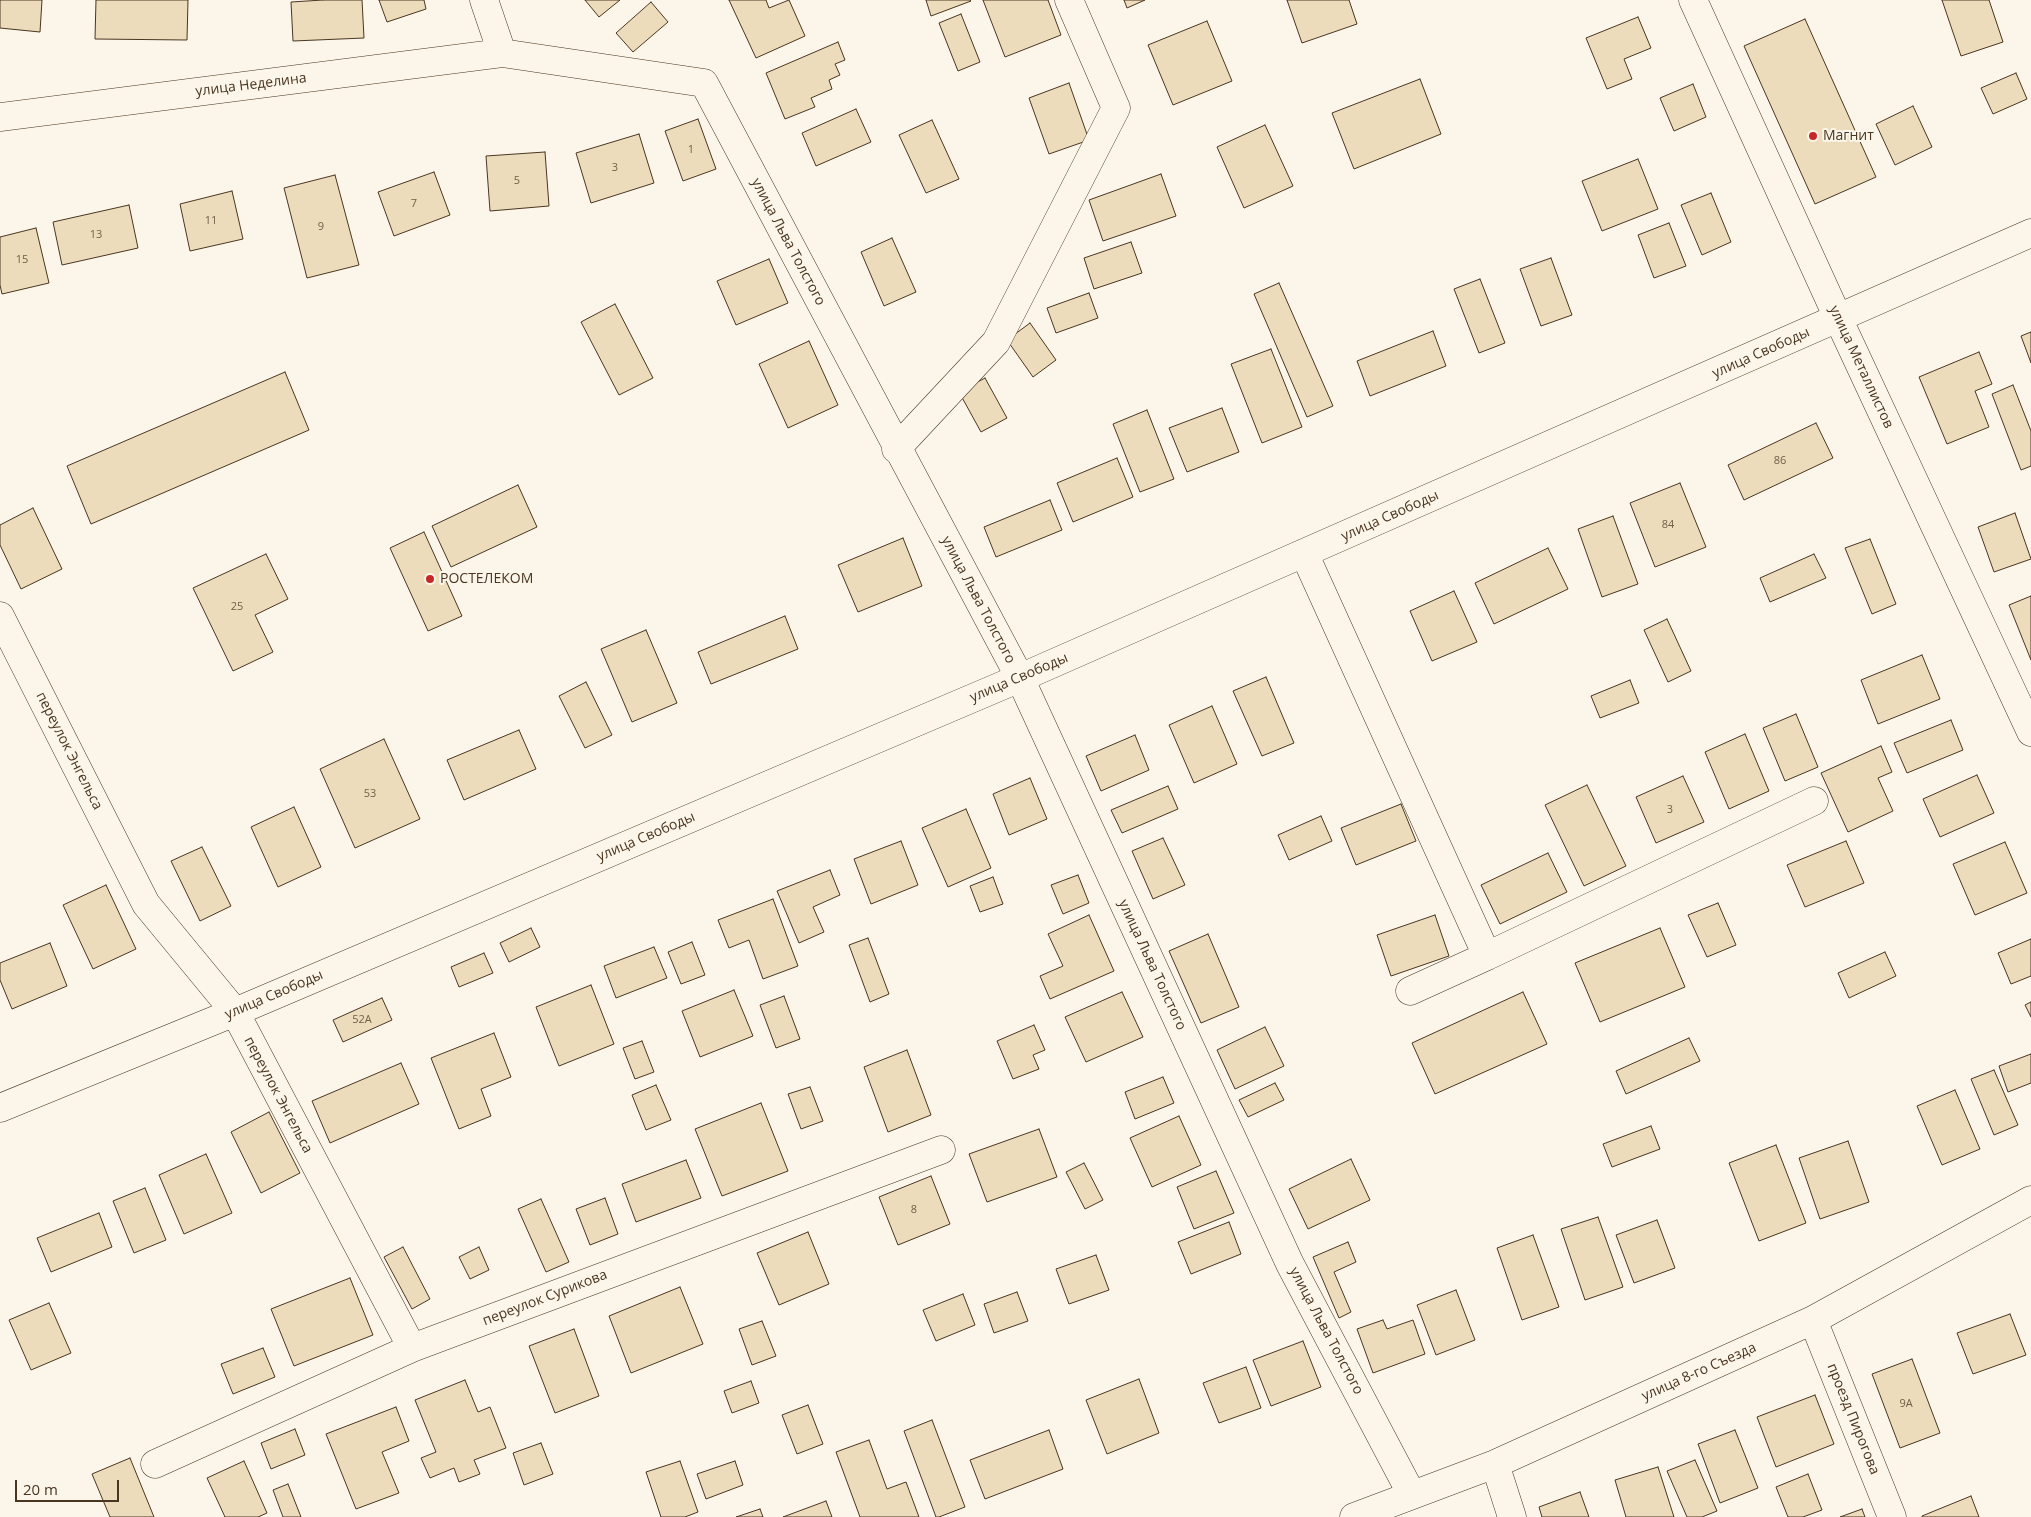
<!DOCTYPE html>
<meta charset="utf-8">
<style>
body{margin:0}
#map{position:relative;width:2031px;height:1517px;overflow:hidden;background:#fbf6e9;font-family:"Open Sans",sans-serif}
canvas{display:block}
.scale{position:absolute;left:15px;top:1480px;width:104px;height:22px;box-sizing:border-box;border:2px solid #4a3520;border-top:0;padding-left:6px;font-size:15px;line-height:18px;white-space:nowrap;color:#4a3520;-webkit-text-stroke:4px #fbf6e9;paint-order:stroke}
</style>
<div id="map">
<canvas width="2031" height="1517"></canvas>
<div class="scale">20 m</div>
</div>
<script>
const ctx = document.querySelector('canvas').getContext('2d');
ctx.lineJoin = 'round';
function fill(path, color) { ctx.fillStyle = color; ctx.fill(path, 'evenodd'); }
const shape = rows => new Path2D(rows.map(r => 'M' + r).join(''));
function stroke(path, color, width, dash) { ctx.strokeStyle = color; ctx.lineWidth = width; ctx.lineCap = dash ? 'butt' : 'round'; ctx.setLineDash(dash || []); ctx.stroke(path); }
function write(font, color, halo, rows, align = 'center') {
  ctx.font = font + ' "Open Sans",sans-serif'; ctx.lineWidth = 4; ctx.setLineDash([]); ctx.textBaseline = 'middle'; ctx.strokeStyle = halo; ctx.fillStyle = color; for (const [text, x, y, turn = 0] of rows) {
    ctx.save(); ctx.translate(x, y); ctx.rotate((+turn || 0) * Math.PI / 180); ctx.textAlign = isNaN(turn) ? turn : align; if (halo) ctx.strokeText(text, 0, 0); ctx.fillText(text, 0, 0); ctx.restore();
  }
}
const building = shape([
 [0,0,42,0,40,32,0,28,0,0],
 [96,0,188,0,187,40,95,39,96,0],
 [323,0,362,0,364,38,293,41,291,2,323,0],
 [379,0,424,0,426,9,387,22,379,0],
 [585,0,620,0,599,17,585,0],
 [729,0,766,0,769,8,789,0,805,36,756,58,729,0],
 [926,0,970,0,971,1,931,16,926,0],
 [983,0,1048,0,1061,35,1005,57,983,0],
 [1124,0,1145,0,1127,8,1124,0],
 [1287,0,1349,0,1357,24,1302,43,1287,0],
 [1942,0,1989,0,2003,42,1961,56,1942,0],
 [651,2,668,22,633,52,616,33,651,2],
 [961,14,980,62,958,71,939,23,961,14],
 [1638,17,1651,48,1624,59,1632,79,1607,89,1586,38,1638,17],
 [1805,19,1876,177,1815,204,1744,46,1805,19],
 [1207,21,1232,81,1173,105,1148,45,1207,21],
 [838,42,845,60,835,64,840,75,829,80,832,89,811,98,815,107,785,119,766,73,838,42],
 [2016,73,2027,99,1993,114,1981,88,2016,73],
 [1420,79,1441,134,1354,169,1332,113,1420,79],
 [1069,83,1089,140,1049,154,1029,98,1069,83],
 [1693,84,1706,117,1674,131,1660,98,1693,84],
 [1913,106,1932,147,1895,165,1876,124,1913,106],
 [856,109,871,142,816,166,802,133,856,109],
 [698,119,716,169,683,181,665,131,698,119],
 [932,120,959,179,926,193,899,135,932,120],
 [1265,125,1293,186,1244,208,1217,147,1265,125],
 [639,134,654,183,591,203,576,153,639,134],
 [545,152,549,206,490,211,486,156,545,152],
 [1638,159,1658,209,1602,231,1582,181,1638,159],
 [434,172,450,215,394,236,378,192,434,172],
 [1161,174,1176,216,1103,241,1089,200,1161,174],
 [335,175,359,265,307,278,284,188,335,175],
 [232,191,243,239,190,251,180,204,232,191],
 [1711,193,1731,242,1702,255,1681,205,1711,193],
 [129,205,138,248,62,265,53,222,129,205],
 [1669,223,1686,266,1654,278,1638,235,1669,223],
 [36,228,49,283,2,294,0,285,0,237,36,228],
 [892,238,916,292,884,306,861,252,892,238],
 [1131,242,1142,273,1094,289,1084,258,1131,242],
 [1551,258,1572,315,1541,326,1520,269,1551,258],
 [769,259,788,303,736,325,717,281,769,259],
 [1480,279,1505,343,1479,353,1454,289,1480,279],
 [1279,283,1333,406,1307,417,1254,294,1279,283],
 [1089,293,1098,318,1056,333,1047,308,1089,293],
 [615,304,653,378,619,395,581,322,615,304],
 [1030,323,1056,360,1033,377,1007,340,1030,323],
 [1433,331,1446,366,1370,396,1357,361,1433,331],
 [2031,332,2031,363,2021,336,2031,332],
 [809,341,838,405,788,428,759,364,809,341],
 [1271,349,1302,427,1262,443,1231,364,1271,349],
 [1979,352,1992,384,1975,391,1989,427,1947,444,1919,377,1979,352],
 [285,372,309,430,91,524,67,466,285,372],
 [985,378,1007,418,981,432,959,392,985,378],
 [2013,385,2031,431,2031,466,2021,470,1992,394,2013,385],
 [1222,408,1239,452,1187,472,1169,428,1222,408],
 [1147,410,1174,479,1140,492,1113,424,1147,410],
 [1816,423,1833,458,1744,500,1728,465,1816,423],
 [1117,458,1133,497,1073,522,1057,483,1117,458],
 [1680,483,1706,547,1655,567,1630,503,1680,483],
 [518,485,537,527,451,567,432,526,518,485],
 [1050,500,1062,530,996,557,984,527,1050,500],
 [33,508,62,569,21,589,0,545,0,525,33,508],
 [2015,513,2031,559,1994,572,1978,527,2015,513],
 [1613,516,1638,584,1602,597,1578,529,1613,516],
 [424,532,462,616,428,631,390,548,424,532],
 [903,538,922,586,858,612,838,565,903,538],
 [1870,539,1896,604,1872,614,1845,548,1870,539],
 [1548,548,1568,589,1494,624,1475,583,1548,548],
 [266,554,288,599,255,615,273,652,233,671,193,588,266,554],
 [1814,554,1826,578,1770,602,1760,578,1814,554],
 [1454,591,1477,642,1432,661,1410,611,1454,591],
 [2031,596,2031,660,2009,605,2031,596],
 [785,616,798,649,711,684,698,652,785,616],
 [1667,619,1691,671,1668,682,1644,630,1667,619],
 [646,630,677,703,632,722,601,649,646,630],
 [1922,655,1940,699,1878,724,1861,680,1922,655],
 [1266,677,1294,743,1262,756,1233,691,1266,677],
 [1630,680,1639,703,1600,718,1591,696,1630,680],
 [586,682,612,735,585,748,559,696,586,682],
 [1212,706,1237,764,1194,783,1169,725,1212,706],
 [1796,714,1818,767,1785,781,1763,728,1796,714],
 [1951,720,1963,750,1907,773,1894,743,1951,720],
 [519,730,536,769,464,800,447,760,519,730],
 [1745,734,1769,791,1729,809,1705,752,1745,734],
 [1135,735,1149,770,1101,791,1086,756,1135,735],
 [384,739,420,819,355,848,320,769,384,739],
 [1881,746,1892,772,1878,778,1893,811,1848,832,1821,773,1881,746],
 [1977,775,1994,813,1940,837,1923,799,1977,775],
 [1683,776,1704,822,1656,843,1636,797,1683,776],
 [1030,778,1047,819,1009,835,993,794,1030,778],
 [1587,785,1626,866,1584,886,1545,805,1587,785],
 [1168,786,1178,809,1122,833,1111,810,1168,786],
 [1401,804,1416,841,1356,865,1341,828,1401,804],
 [294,807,321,867,278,887,251,827,294,807],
 [966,809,991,868,948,887,922,828,966,809],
 [1321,816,1332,841,1289,860,1278,835,1321,816],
 [1163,838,1185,885,1153,899,1132,851,1163,838],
 [901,841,918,885,871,904,854,859,901,841],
 [1846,841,1864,883,1805,907,1787,865,1846,841],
 [2005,842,2027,893,1975,915,1953,864,2005,842],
 [202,847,231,906,200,921,171,861,202,847],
 [1548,853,1567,892,1500,924,1481,885,1548,853],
 [830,870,840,895,813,907,824,932,799,943,777,891,830,870],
 [1078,875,1089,903,1063,914,1051,885,1078,875],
 [993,877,1003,904,980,912,970,886,993,877],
 [106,885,136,949,93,969,63,905,106,885],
 [773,899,798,966,763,979,749,940,729,948,718,920,773,899],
 [1718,903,1736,945,1707,957,1688,915,1718,903],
 [1089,915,1114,971,1050,999,1040,976,1063,966,1048,934,1089,915],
 [1435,915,1449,956,1391,976,1377,935,1435,915],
 [531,928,540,947,509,962,500,943,531,928],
 [1660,928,1685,987,1600,1022,1575,963,1660,928],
 [1208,934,1239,1007,1201,1023,1169,951,1208,934],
 [868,938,889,994,870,1002,849,945,868,938],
 [2031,939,2031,976,2011,984,1998,953,2031,939],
 [692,942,705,975,681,984,668,952,692,942],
 [50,943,67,986,12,1009,0,980,0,963,50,943],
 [654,947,667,978,616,998,604,966,654,947],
 [1885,952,1896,976,1849,998,1838,973,1885,952],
 [484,953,493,973,459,987,451,967,484,953],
 [591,985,614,1044,559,1066,536,1007,591,985],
 [734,990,753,1036,700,1057,682,1011,734,990],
 [1122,992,1143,1037,1086,1062,1065,1017,1122,992],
 [1523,992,1547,1044,1435,1094,1412,1043,1523,992],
 [784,996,800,1039,776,1048,760,1005,784,996],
 [382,998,392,1020,343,1042,333,1020,382,998],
 [2031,1002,2031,1017,2025,1005,2031,1002],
 [1034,1025,1045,1050,1033,1055,1039,1069,1013,1079,997,1041,1034,1025],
 [1265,1027,1284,1066,1235,1089,1217,1050,1265,1027],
 [494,1033,511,1077,481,1089,491,1116,459,1129,431,1058,494,1033],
 [1689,1038,1700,1061,1626,1094,1616,1071,1689,1038],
 [642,1041,654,1072,635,1079,623,1048,642,1041],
 [907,1050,931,1115,888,1132,864,1067,907,1050],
 [2031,1054,2031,1083,2008,1092,1999,1066,2031,1054],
 [401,1063,419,1104,330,1143,312,1101,401,1063],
 [1994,1070,2018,1125,1994,1135,1971,1079,1994,1070],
 [1163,1077,1174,1103,1135,1119,1125,1092,1163,1077],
 [1275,1083,1284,1100,1248,1117,1239,1100,1275,1083],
 [656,1085,671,1120,646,1130,632,1095,656,1085],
 [810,1087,823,1121,801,1129,788,1094,810,1087],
 [1955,1090,1980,1149,1942,1165,1917,1106,1955,1090],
 [761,1103,788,1171,722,1196,695,1129,761,1103],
 [269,1112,300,1173,261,1193,231,1132,269,1112],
 [1179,1116,1201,1165,1152,1187,1130,1138,1179,1116],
 [1651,1126,1660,1149,1612,1167,1603,1144,1651,1126],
 [1039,1129,1057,1177,987,1202,969,1154,1039,1129],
 [1848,1141,1869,1202,1820,1219,1799,1158,1848,1141],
 [1776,1145,1806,1223,1759,1241,1729,1163,1776,1145],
 [206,1154,232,1213,184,1234,159,1175,206,1154],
 [1351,1159,1370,1200,1308,1229,1289,1189,1351,1159],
 [686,1160,701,1198,636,1222,622,1184,686,1160],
 [1084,1163,1103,1200,1085,1209,1066,1172,1084,1163],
 [1216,1171,1234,1213,1194,1229,1177,1187,1216,1171],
 [931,1176,950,1224,898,1245,879,1197,931,1176],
 [145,1188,166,1240,134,1253,113,1201,145,1188],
 [605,1198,618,1234,590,1245,576,1209,605,1198],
 [541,1199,569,1262,546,1272,518,1209,541,1199],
 [99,1213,112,1247,51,1272,37,1238,99,1213],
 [1598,1217,1623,1287,1585,1300,1561,1229,1598,1217],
 [1657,1220,1675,1268,1634,1283,1616,1235,1657,1220],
 [1229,1222,1241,1254,1191,1274,1178,1242,1229,1222],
 [808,1232,829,1284,779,1305,757,1253,808,1232],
 [1533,1235,1559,1307,1522,1320,1497,1248,1533,1235],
 [1348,1242,1356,1262,1334,1272,1351,1312,1339,1318,1313,1257,1348,1242],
 [403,1247,430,1299,412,1309,384,1257,403,1247],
 [479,1247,489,1270,470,1279,459,1257,479,1247],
 [1096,1255,1109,1290,1069,1304,1056,1269,1096,1255],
 [350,1278,373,1335,294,1366,271,1309,350,1278],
 [680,1287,703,1344,631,1373,609,1316,680,1287],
 [1456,1290,1475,1340,1436,1355,1417,1305,1456,1290],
 [1017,1292,1028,1321,994,1333,984,1304,1017,1292],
 [963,1294,975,1325,936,1341,923,1310,963,1294],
 [49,1303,71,1353,31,1370,9,1320,49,1303],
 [2010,1314,2026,1355,1973,1374,1957,1333,2010,1314],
 [1383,1320,1387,1329,1413,1320,1425,1354,1373,1373,1357,1329,1383,1320],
 [762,1321,776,1356,752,1365,739,1329,762,1321],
 [574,1329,599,1396,555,1413,529,1346,574,1329],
 [1303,1341,1321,1387,1271,1406,1253,1360,1303,1341],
 [263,1348,275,1377,233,1394,221,1364,263,1348],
 [1912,1359,1940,1433,1900,1448,1872,1374,1912,1359],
 [1246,1367,1261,1408,1219,1423,1203,1383,1246,1367],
 [1139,1379,1159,1433,1107,1454,1086,1400,1139,1379],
 [465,1380,478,1412,490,1407,506,1448,474,1460,480,1474,459,1482,454,1468,430,1478,421,1458,436,1452,415,1400,465,1380],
 [751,1381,759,1403,732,1413,724,1391,751,1381],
 [1815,1395,1834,1444,1776,1467,1757,1417,1815,1395],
 [808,1405,823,1444,797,1454,782,1415,808,1405],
 [396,1407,409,1441,382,1452,399,1493,356,1509,326,1434,396,1407],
 [932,1420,965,1507,939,1517,936,1517,904,1431,932,1420],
 [295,1429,305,1455,271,1469,261,1443,295,1429],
 [1049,1430,1063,1469,985,1499,970,1460,1049,1430],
 [1735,1430,1758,1488,1720,1503,1698,1444,1735,1430],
 [869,1440,887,1489,906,1482,919,1517,860,1517,836,1452,869,1440],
 [541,1443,553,1474,524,1485,513,1453,541,1443],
 [130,1458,154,1517,110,1517,92,1474,130,1458],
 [1695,1460,1717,1511,1702,1517,1687,1517,1667,1471,1695,1460],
 [244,1461,267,1513,258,1517,225,1517,207,1478,244,1461],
 [680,1461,698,1512,685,1517,661,1517,646,1472,680,1461],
 [735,1461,743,1485,706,1499,697,1474,735,1461],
 [1658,1467,1674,1517,1626,1517,1615,1480,1658,1467],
 [1808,1474,1822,1510,1803,1517,1788,1517,1776,1487,1808,1474],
 [288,1484,301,1517,283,1517,273,1490,288,1484],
 [1580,1492,1589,1517,1542,1517,1539,1507,1580,1492],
 [1971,1496,1979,1517,1922,1517,1922,1516,1971,1496],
 [826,1501,832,1517,783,1517,826,1501],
 [760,1509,763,1517,736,1517,760,1509],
 [1862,1509,1865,1517,1840,1517,1862,1509]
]);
const minor = shape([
 [484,0,502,53,704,83,1020,678,1290,1264,1412,1495],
 [1693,0,1838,318,2031,732],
 [0,117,502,53],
 [896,449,996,342,1116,108,1069,0],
 [1304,553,1487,956,1410,991],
 [0,616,146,904,235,1012,412,1348],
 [1487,956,1814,801],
 [0,1108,235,1012,1020,678,2031,233],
 [1813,1320,1892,1517],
 [155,1464,412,1348,941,1150],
 [1495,1464,1512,1517],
 [1354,1517,1495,1464,1813,1320,2031,1200]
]);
const markers = [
 [1813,136,5,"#c62828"],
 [430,579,5,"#c62828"]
];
const numberNames = [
 ["1",691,150],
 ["3",615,168],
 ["5",517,181],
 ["7",414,204],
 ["11",211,221],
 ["9",321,227],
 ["13",96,235],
 ["15",22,260],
 ["86",1780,461],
 ["84",1668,525],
 ["25",237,607],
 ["53",370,794],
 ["3",1670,810],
 ["52А",362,1020],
 ["8",914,1210],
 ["9А",1906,1404]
];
const streetNames = [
 ["улица Неделина",251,85,-7],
 ["улица Льва Толстого",788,242,62],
 ["улица Свободы",1761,353,-24],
 ["улица Металлистов",1861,367,65],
 ["улица Свободы",1390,516,-24],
 ["улица Льва Толстого",978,600,62],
 ["улица Свободы",1019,678,-23],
 ["переулок Энгельса",69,751,63],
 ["улица Свободы",646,837,-23],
 ["улица Льва Толстого",1152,965,65],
 ["улица Свободы",274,995,-23],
 ["переулок Энгельса",278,1095,62],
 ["переулок Сурикова",545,1298,-21],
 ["улица Льва Толстого",1326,1331,62],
 ["улица 8-го Съезда",1699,1372,-24],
 ["проезд Пирогова",1853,1419,68]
];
const poiNames = [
 ["Магнит",1823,136],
 ["РОСТЕЛЕКОМ",440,579]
];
fill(building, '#ecdcbc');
stroke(building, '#4a3520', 1);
stroke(minor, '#4a3520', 29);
stroke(minor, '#fbf6e9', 28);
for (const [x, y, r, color] of markers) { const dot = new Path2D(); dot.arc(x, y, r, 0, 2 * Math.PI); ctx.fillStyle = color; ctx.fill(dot); stroke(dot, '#fbf6e9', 2); }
write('11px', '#725f47', null, numberNames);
write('14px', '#4a3520', '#fbf6e9', streetNames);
write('14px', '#4a3520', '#fbf6e9', poiNames, 'left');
</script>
